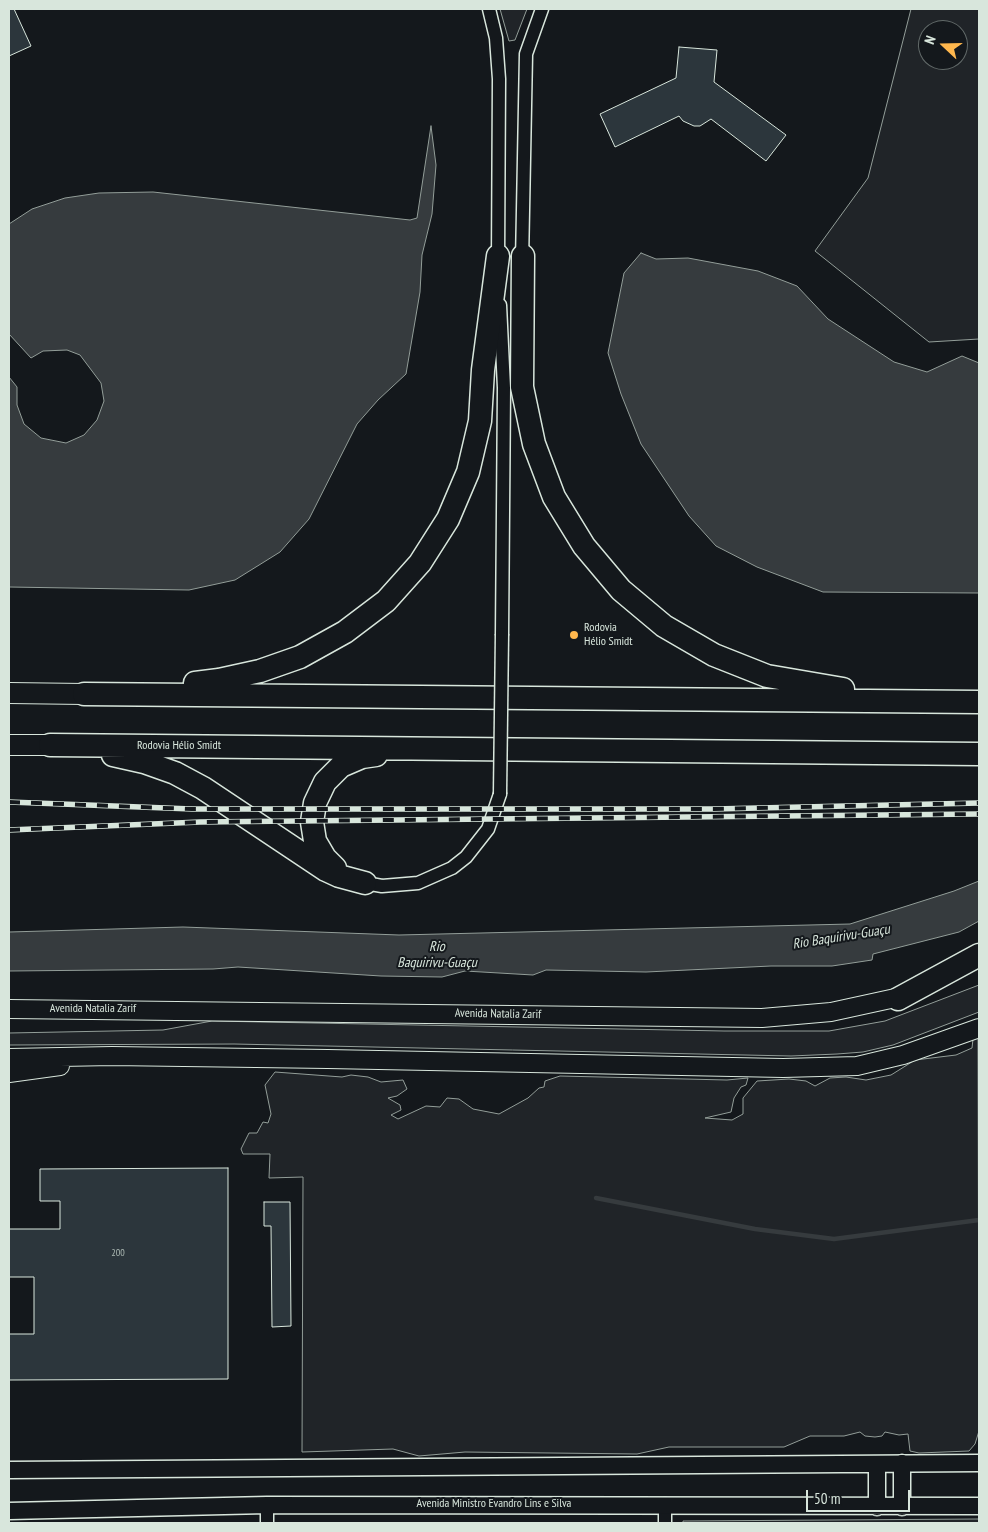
<!DOCTYPE html>
<meta charset="utf-8">
<style>
body{margin:0}
#map{position:relative;width:988px;height:1532px;overflow:hidden;background:#14181c;font-family:"PT Sans Narrow",sans-serif}
canvas{display:block}
.frame{position:absolute;inset:0;border:10px solid #d8e6dc;pointer-events:none}
.north{position:absolute;left:918px;top:20px;width:50px;height:50px;box-sizing:border-box;background:#14181c;border:1px solid #626a69;border-radius:50%;rotate:291deg;font-size:14px;font-weight:700;line-height:20px;text-align:center;color:#d8e6dc}
.north::after{content:'';display:block;margin:auto;width:18px;height:22px;background:#ffb74d;clip-path:polygon(50% 0,100% 100%,50% 72%,0 100%)}
.scale{position:absolute;left:806px;top:1490px;width:104px;height:22px;box-sizing:border-box;border:2px solid #d8e6dc;border-top:0;padding-left:6px;font-size:15px;line-height:18px;white-space:nowrap;color:#d8e6dc;-webkit-text-stroke:4px #14181c;paint-order:stroke}
</style>
<div id="map">
<canvas width="988" height="1532"></canvas>
<div class="frame"></div>
<div class="north">N</div>
<div class="scale">50 m</div>
</div>
<script>
const ctx = document.querySelector('canvas').getContext('2d');
ctx.lineJoin = 'round';
function fill(path, color) { ctx.fillStyle = color; ctx.fill(path, 'evenodd'); }
const shape = rows => new Path2D(rows.map(r => 'M' + r).join(''));
function stroke(path, color, width, dash) { ctx.strokeStyle = color; ctx.lineWidth = width; ctx.lineCap = dash ? 'butt' : 'round'; ctx.setLineDash(dash || []); ctx.stroke(path); }
function write(font, color, halo, rows, align = 'center') {
  ctx.font = font + ' "PT Sans Narrow",sans-serif'; ctx.lineWidth = 4; ctx.setLineDash([]); ctx.textBaseline = 'middle'; ctx.strokeStyle = halo; ctx.fillStyle = color; for (const [text, x, y, turn = 0] of rows) {
    ctx.save(); ctx.translate(x, y); ctx.rotate((+turn || 0) * Math.PI / 180); ctx.textAlign = isNaN(turn) ? turn : align; if (halo) ctx.strokeText(text, 0, 0); ctx.fillText(text, 0, 0); ctx.restore();
  }
}
const green = shape([
 [500,9,527,9,515,40,509,41,500,9],
 [911,9,979,9,979,339,929,342,815,251,868,178,911,9],
 [928,30,958,30,958,60,928,60,928,30],
 [979,985,979,1012,893,1045,863,1052,837,1054,791,1056,234,1044,9,1045,9,1033,163,1030,212,1021,724,1031,829,1031,885,1021,979,985],
 [978,1035,979,1431,975,1444,969,1451,919,1453,910,1451,908,1434,899,1435,885,1432,882,1436,875,1437,865,1436,860,1432,844,1436,810,1436,784,1447,669,1447,637,1454,465,1452,419,1456,393,1449,302,1452,303,1177,269,1178,270,1154,243,1154,241,1149,249,1133,257,1133,263,1122,268,1123,271,1114,265,1085,275,1072,342,1077,351,1075,368,1077,381,1082,403,1080,407,1089,397,1096,388,1098,400,1105,401,1110,391,1115,398,1119,426,1106,440,1107,447,1098,459,1099,473,1109,499,1114,528,1098,539,1088,544,1087,545,1081,560,1076,727,1080,748,1078,746,1085,741,1087,734,1098,731,1112,705,1118,732,1120,743,1114,743,1098,757,1081,789,1079,806,1081,815,1086,830,1078,846,1077,866,1080,891,1075,915,1060,956,1055,972,1048,973,1039,978,1035],
 [979,1519,979,1523,683,1523,683,1521,979,1519]
]);
const water = shape([
 [431,126,436,165,432,214,422,255,420,292,406,374,378,400,357,424,309,519,280,552,235,580,189,590,9,587,9,377,17,387,17,405,24,424,41,438,66,443,84,435,97,420,104,401,101,383,80,355,67,350,43,351,31,358,9,334,9,224,32,209,65,198,99,193,153,192,410,220,417,218,431,126],
 [641,253,656,259,688,258,758,271,797,286,828,319,894,362,927,372,962,356,979,363,979,593,823,592,757,567,716,546,689,516,641,444,621,394,608,353,624,273,641,253],
 [979,881,979,921,959,932,873,954,872,960,832,966,771,966,646,972,546,970,533,975,465,971,442,977,381,976,238,967,213,969,9,971,9,932,183,927,399,935,850,924,954,891,979,881]
]);
const stream = shape([
 [596,1198,755,1229,834,1239,979,1220]
]);
const building = shape([
 [9,9,14,9,31,46,9,56,9,9],
 [679,47,717,50,714,82,786,135,766,161,711,119,700,126,694,126,683,121,679,116,615,147,600,114,676,78,679,47],
 [228,1168,228,1379,9,1380,9,1334,34,1334,34,1277,9,1277,9,1229,60,1229,60,1201,40,1201,40,1169,228,1168],
 [264,1202,290,1202,291,1326,272,1327,271,1226,264,1226,264,1202]
]);
const minor = shape([
 [489,9,496,38,499,79,498,260],
 [522,262,526,54,542,9],
 [500,305,504,388,502,634],
 [365,883,382,886,418,883,452,868,466,857,488,829,500,794],
 [665,1504,665,1523],
 [267,1505,267,1523]
]);
const tertiary = shape([
 [902,1463,902,1507],
 [877,1464,877,1507],
 [9,1470,979,1463],
 [9,1511,267,1505,979,1506]
]);
const secondary = shape([
 [9,1009,762,1018,831,1012,909,995],
 [9,1058,112,1056,328,1059,783,1068,857,1066,903,1055,979,1028],
 [9,1073,60,1066]
]);
const primary = shape([
 [9,693,84,694],
 [9,745,50,745]
]);
const motorway = shape([
 [523,256,522,387,534,444,554,497,584,546,621,590,664,626,714,655,767,676,843,689],
 [195,683,219,680,260,671,300,657,345,632,386,601,420,563,448,519,468,472,480,421,483,370,498,256],
 [84,694,979,702],
 [50,745,979,754],
 [113,755,144,762,175,773,203,788,326,870,339,876,365,883],
 [335,868,325,858,315,841,312,822,315,803,325,782,341,766,362,757,376,755],
 [898,999,979,955]
]);
const rail = shape([
 [9,802,192,809,714,809,979,803],
 [9,830,200,822,979,814]
]);
const minorBridge = shape([
 [500,794,502,634]
]);
const markers = [
 [574,635,5,"#ffb74d"]
];
const numberNames = [
 ["200",118,1253]
];
const poiNames = [
 ["Rodovia",584,628],
 ["Hélio Smidt",584,642]
];
const streetNames = [
 ["Rodovia Hélio Smidt",179,746],
 ["Avenida Natalia Zarif",93,1009],
 ["Avenida Natalia Zarif",498,1014,1],
 ["Avenida Ministro Evandro Lins e Silva",494,1504]
];
const waterNames = [
 ["Rio Baquirivu-Guaçu",841,937,-9],
 ["Rio",437,947],
 ["Baquirivu-Guaçu",437,963]
];
fill(green, '#202428');
stroke(green, '#939e99', 1);
fill(water, '#363b3e');
stroke(water, '#939e99', 1);
stroke(stream, '#363b3e', 4.5);
fill(building, '#2c363c');
stroke(building, '#d8e6dc', 1);
stroke(minor, '#d8e6dc', 15);
stroke(tertiary, '#d8e6dc', 19);
stroke(secondary, '#d8e6dc', 20);
stroke(primary, '#d8e6dc', 22);
stroke(motorway, '#d8e6dc', 25);
stroke(minor, '#14181c', 12);
stroke(tertiary, '#14181c', 16);
stroke(secondary, '#14181c', 18);
stroke(primary, '#14181c', 20);
stroke(motorway, '#14181c', 22);
stroke(rail, '#d8e6dc', 5.5);
stroke(rail, '#14181c', 4, [11]);
stroke(minorBridge, '#d8e6dc', 15, []);
stroke(minorBridge, '#14181c', 12);
for (const [x, y, r, color] of markers) { const dot = new Path2D(); dot.arc(x, y, r, 0, 2 * Math.PI); ctx.fillStyle = color; ctx.fill(dot); stroke(dot, '#14181c', 2); }
write('10px', '#adbab4', null, numberNames);
write('12px', '#d8e6dc', '#14181c', poiNames, 'left');
write('12px', '#d8e6dc', '#14181c', streetNames);
write('italic 14px', '#d8e6dc', '#14181c', waterNames);
</script>
